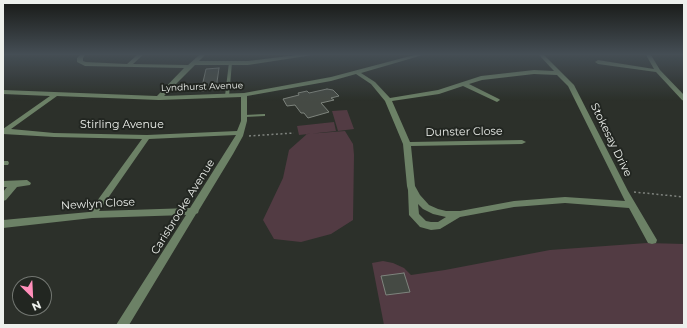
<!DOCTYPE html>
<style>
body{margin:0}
#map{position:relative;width:687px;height:328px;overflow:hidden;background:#2c302a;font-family:Montserrat,sans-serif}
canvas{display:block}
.frame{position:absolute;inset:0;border:4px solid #edf0ec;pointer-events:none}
.north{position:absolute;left:12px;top:276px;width:40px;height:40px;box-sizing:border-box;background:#222621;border:1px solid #737772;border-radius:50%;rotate:156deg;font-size:11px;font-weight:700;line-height:16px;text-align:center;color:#edf0ec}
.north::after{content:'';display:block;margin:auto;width:14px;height:18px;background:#ff8eba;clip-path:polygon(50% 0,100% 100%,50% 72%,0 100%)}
</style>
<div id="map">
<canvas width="687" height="328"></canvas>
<div class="frame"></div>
<div class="north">N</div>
</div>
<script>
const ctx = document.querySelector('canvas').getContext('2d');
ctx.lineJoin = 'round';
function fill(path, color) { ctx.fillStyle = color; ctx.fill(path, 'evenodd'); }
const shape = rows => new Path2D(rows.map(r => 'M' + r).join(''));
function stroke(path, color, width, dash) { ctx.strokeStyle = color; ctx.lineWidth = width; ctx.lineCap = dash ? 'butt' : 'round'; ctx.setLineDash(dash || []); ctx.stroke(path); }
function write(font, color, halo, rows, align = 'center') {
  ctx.font = font + ' Montserrat,sans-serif'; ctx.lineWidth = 4; ctx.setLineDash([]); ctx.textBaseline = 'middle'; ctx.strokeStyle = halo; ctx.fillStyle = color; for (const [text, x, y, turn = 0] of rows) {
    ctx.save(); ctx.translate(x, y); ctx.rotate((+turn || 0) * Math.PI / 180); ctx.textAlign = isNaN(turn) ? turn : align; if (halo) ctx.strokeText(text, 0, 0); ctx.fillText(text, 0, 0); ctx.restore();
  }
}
const green = shape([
 [347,110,354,129,338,131,332,111],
 [334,122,336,131,299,135,297,126],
 [345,131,353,144,354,155,353,220,331,234,301,242,274,239,263,220,283,178,289,150,307,134],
 [647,243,684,244,684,325,384,325,372,263,383,261,393,263,404,268,411,275,445,270,550,250]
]);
const building = shape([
 [219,68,216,89,201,91,206,69,219,68],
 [327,89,333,90,339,96,331,98,334,100,321,103,329,112,308,118,304,113,301,113,295,105,287,106,283,99,299,95,298,93,307,91,309,93,327,89],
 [404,273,410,292,386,295,381,276,404,273]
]);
const path = shape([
 [249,136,294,133],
 [634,192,684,197]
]);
const service = shape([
 [229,62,232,63,229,96,227,97,225,96,229,62],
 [264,114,265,114,265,116,245,117,243,116,245,115,264,114]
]);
const minor = shape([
 [80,55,85,55,83,58,83,61,86,62,127,64,137,55,143,55,133,64,188,65,199,55,205,55,199,61,248,61,296,55,313,55,248,65,195,65,164,96,244,93,331,77,414,55,423,55,361,73,375,82,390,98,438,90,481,76,534,70,554,71,539,55,544,55,574,85,628,191,657,240,656,243,652,244,648,243,629,208,565,203,514,207,460,217,440,229,431,230,420,227,409,215,408,190,407,186,403,144,385,101,371,84,356,74,331,81,247,96,247,121,243,136,233,154,199,210,198,213,196,214,129,325,116,325,186,215,92,218,3,228,3,220,89,212,142,139,54,137,3,134,3,129,50,96,3,94,3,90,157,96,184,68,85,66,77,62,77,58,80,55],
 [534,74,557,75,568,86,625,201,565,197,514,201,460,211,446,211,438,209,429,205,420,195,415,186,411,146,522,144,526,142,522,140,410,142,392,101,439,94,463,86,497,102,500,100,499,99,469,84,482,80,534,74],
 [57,96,159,100,241,97,241,121,237,131,147,135,54,133,11,129,57,96],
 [236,135,190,208,99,211,149,139,236,135],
 [418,204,423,209,433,214,446,217,438,222,431,222,426,221,419,214,418,204],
 [646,55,651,55,660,70,684,95,684,101,682,100,656,72,598,64,595,62,598,60,654,69,646,55],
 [3,161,8,161,9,163,8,165,3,165,3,161],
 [27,180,31,183,30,185,17,187,6,200,3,201,3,192,7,187,3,187,3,181,27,180]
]);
const farStreetnames = [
 ["Lyndhurst Avenue",202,87,-2]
];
const streetNames = [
 ["Stirling Avenue",122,125],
 ["Dunster Close",464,132,-1],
 ["Stokesay Drive",611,140,64],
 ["Newlyn Close",98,204,-3],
 ["Carisbrooke Avenue",183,207,-58]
];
fill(green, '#523b43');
fill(building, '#454a44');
stroke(building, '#7e847d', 1);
stroke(path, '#7f837e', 1.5, [2, 2.5]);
fill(service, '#6c8166');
fill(minor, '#6c8166');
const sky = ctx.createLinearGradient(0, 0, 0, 101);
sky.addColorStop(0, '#181a17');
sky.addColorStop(0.54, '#454e55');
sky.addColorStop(1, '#454e5500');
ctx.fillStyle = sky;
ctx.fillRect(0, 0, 687, 101);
write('9px', '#edf0ec', '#222621', farStreetnames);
write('11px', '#edf0ec', '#222621', streetNames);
</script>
